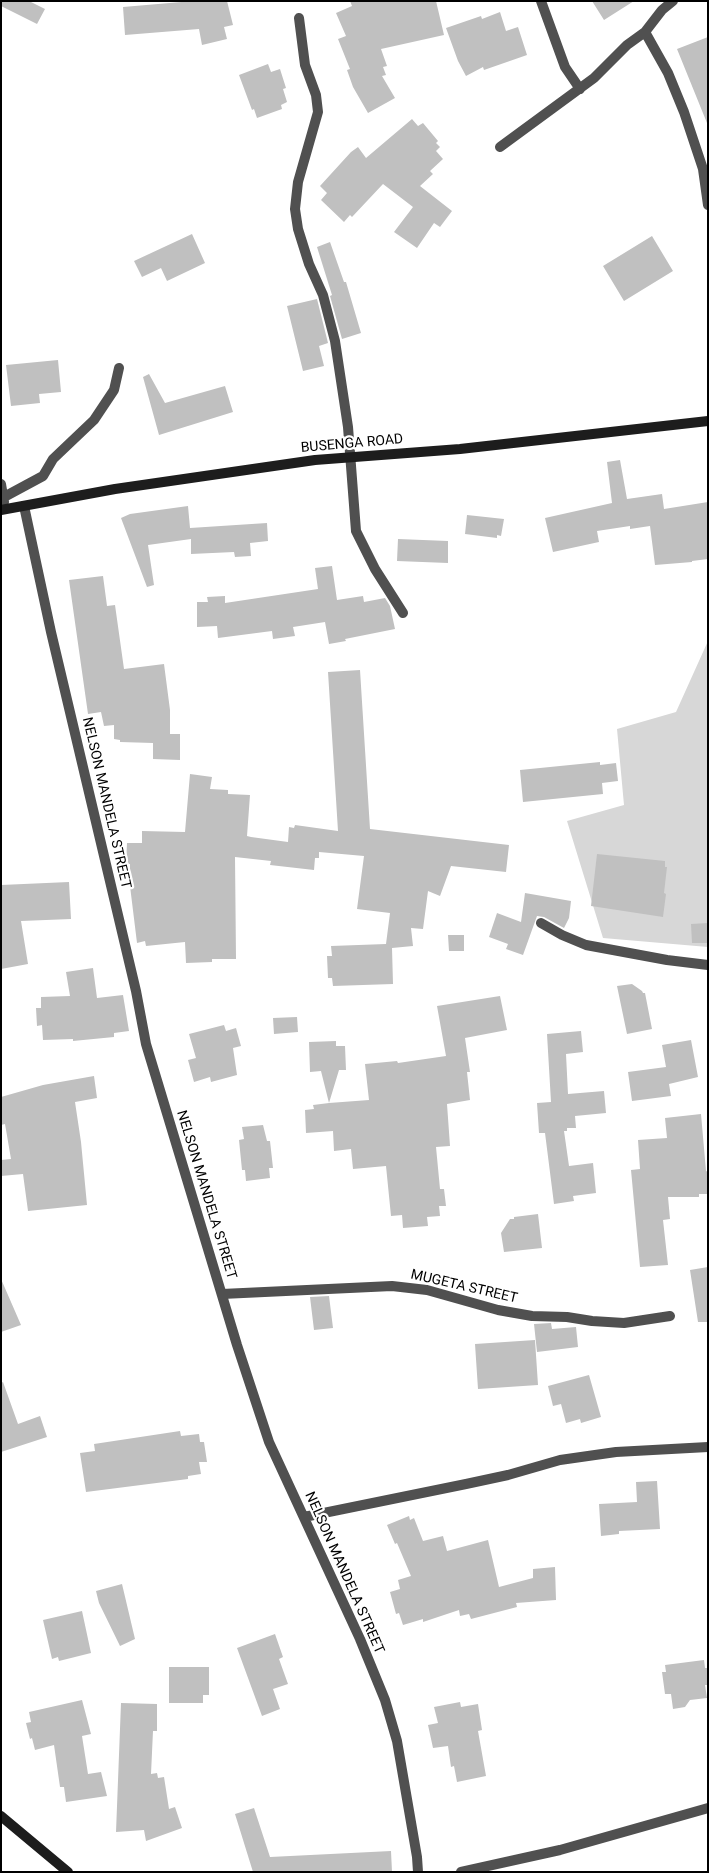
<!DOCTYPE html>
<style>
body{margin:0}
#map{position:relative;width:709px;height:1873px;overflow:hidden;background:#fff;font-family:Roboto,sans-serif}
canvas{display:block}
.frame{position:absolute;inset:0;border:2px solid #000;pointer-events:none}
</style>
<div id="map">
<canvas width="709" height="1873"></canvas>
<div class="frame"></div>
</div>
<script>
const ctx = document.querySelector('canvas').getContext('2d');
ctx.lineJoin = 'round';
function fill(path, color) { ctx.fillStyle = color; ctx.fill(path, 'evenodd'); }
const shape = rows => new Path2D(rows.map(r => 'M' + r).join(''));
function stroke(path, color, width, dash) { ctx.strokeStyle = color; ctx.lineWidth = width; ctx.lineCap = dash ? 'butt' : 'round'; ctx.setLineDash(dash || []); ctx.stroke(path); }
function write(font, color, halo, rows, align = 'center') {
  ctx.font = font + ' Roboto,sans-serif'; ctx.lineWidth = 4.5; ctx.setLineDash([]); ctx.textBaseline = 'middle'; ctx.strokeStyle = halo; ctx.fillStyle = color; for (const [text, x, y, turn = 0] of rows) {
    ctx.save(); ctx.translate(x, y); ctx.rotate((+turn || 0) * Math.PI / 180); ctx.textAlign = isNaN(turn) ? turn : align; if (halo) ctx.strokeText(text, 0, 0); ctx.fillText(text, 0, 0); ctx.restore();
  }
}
const green = shape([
 [708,641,708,947,603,938,567,821,624,805,617,729,676,712]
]);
const building = shape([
 [1,1,29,1,45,9,37,24,1,6],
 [193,1,227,1,233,25,224,27,227,39,202,45,199,29,125,35,123,7],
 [350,1,436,1,444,35,381,49,387,66,383,67,386,75,382,76,395,98,368,113,353,87,347,70,350,69,338,39,346,36,336,13,352,6],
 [592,1,634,1,604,20],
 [500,12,506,31,518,27,527,55,484,70,483,67,466,76,458,61,446,28,481,16,482,19],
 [708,37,708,122,707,123,677,49],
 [268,64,271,72,280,69,286,88,283,89,287,102,281,105,282,109,257,118,254,109,252,110,239,75],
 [412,119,418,126,423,123,438,141,436,143,440,147,436,151,443,159,430,171,433,174,420,186,452,211,440,227,434,223,417,248,394,232,413,207,383,184,352,217,350,215,344,222,321,200,327,193,320,186,351,152,358,147,366,158],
 [192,234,205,263,167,281,161,268,142,277,134,261],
 [652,236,673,271,624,301,603,266],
 [330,242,344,282,346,282,361,333,342,339,330,296,332,295,317,247],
 [317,299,328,343,319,346,324,366,303,371,287,306],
 [58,360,61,392,39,394,40,403,11,406,6,365],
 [149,374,165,403,225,386,233,412,159,435,143,377],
 [620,460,627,499,662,494,664,509,708,502,708,559,692,561,692,562,655,565,650,526,630,529,630,526,597,531,599,542,553,552,545,518,612,503,607,462],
 [188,506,190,528,267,523,268,541,250,543,251,556,235,557,234,552,191,554,191,539,148,545,154,585,147,587,121,518,130,514],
 [467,515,504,519,501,536,497,535,497,538,465,534],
 [398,539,448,541,448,563,397,561],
 [332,566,337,600,363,596,364,602,385,598,390,606,395,629,345,639,346,641,329,644,325,622,293,627,295,636,273,639,272,631,218,638,217,626,197,627,197,602,208,602,207,597,225,596,225,603,318,589,315,568],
 [103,576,107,606,115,605,124,669,164,664,170,710,170,734,180,734,180,760,153,759,153,743,120,742,120,740,114,739,114,725,104,726,101,712,88,714,69,580],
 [360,670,370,829,509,845,506,872,451,866,440,896,428,891,423,929,411,928,413,946,392,948,393,984,333,986,332,978,328,978,327,956,332,956,331,946,386,944,390,913,357,909,364,856,319,852,319,858,315,858,314,870,270,865,271,861,235,857,236,959,212,959,212,962,186,963,185,942,146,946,145,941,137,943,130,886,130,864,126,864,127,843,142,843,142,831,185,832,190,774,212,777,210,789,228,790,228,794,250,795,247,836,251,837,288,842,289,827,294,828,295,825,338,831,328,672],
 [600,762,600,765,616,763,618,781,602,783,603,794,523,802,520,770],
 [597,854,665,861,665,867,667,867,664,893,666,894,663,917,591,906],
 [69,882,71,919,21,921,28,964,1,969,1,885],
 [525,893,571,901,569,918,564,928,544,917,537,916,523,955,506,949,508,944,489,937,497,913,521,922],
 [708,923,708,943,692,943,691,924],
 [448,935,464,935,464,951,449,951],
 [93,968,97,998,123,995,129,1031,114,1033,114,1037,73,1041,73,1039,43,1040,42,1025,37,1026,36,1008,41,1008,41,997,70,996,66,972],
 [632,984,642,991,643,993,645,993,652,1029,627,1034,617,986],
 [500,996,507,1030,465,1038,470,1072,467,1072,470,1100,447,1104,450,1146,436,1147,440,1189,444,1189,446,1206,439,1206,440,1216,427,1217,428,1226,403,1228,402,1215,391,1216,386,1166,353,1169,351,1149,334,1151,333,1131,306,1133,305,1110,314,1109,313,1105,329,1103,321,1071,310,1072,309,1042,336,1041,336,1046,345,1046,346,1070,339,1070,329,1103,369,1100,365,1064,397,1061,398,1063,446,1056,437,1006],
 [297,1017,298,1032,274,1034,273,1018],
 [224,1025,226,1031,236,1028,241,1046,233,1048,237,1075,211,1082,210,1077,194,1082,188,1060,196,1058,189,1034],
 [581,1031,583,1052,566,1054,568,1094,604,1091,606,1113,575,1116,576,1128,567,1128,567,1131,564,1131,569,1166,593,1163,596,1193,573,1196,574,1201,554,1204,545,1133,539,1133,537,1103,551,1102,547,1034],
 [691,1040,698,1077,669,1084,671,1096,632,1101,628,1072,666,1067,662,1045],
 [94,1076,97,1098,75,1102,81,1142,87,1205,28,1211,23,1174,1,1176,1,1160,11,1159,5,1124,1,1125,1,1097,43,1085],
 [701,1114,706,1171,708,1172,708,1194,699,1194,699,1197,668,1197,670,1219,663,1220,668,1265,640,1267,631,1170,640,1169,638,1140,667,1138,665,1118],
 [263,1125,267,1141,270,1141,273,1168,269,1168,270,1178,246,1181,245,1170,242,1170,239,1140,244,1139,242,1127],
 [538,1214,542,1248,504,1252,501,1233,510,1219,514,1219,514,1217],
 [708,1267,708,1322,698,1322,690,1270],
 [1,1279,21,1325,1,1332],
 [329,1296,333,1328,314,1330,310,1297],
 [551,1323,552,1329,576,1327,578,1347,537,1352,534,1324],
 [535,1340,538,1385,478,1389,475,1344],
 [589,1375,601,1417,581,1423,580,1419,566,1423,561,1404,553,1406,548,1386],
 [3,1382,18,1424,40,1416,47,1437,1,1452,1,1383],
 [180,1431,181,1436,199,1434,200,1442,204,1442,207,1462,199,1462,201,1474,188,1476,188,1479,86,1492,80,1453,95,1451,94,1444],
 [657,1481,660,1529,619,1531,619,1534,601,1536,599,1504,637,1502,636,1482],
 [409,1516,410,1520,414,1518,423,1541,443,1536,447,1551,488,1540,499,1587,533,1578,533,1569,555,1567,556,1600,516,1603,517,1607,471,1619,469,1614,460,1616,459,1610,423,1622,423,1619,403,1625,399,1613,396,1614,390,1592,400,1589,398,1580,411,1576,397,1543,395,1544,387,1525],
 [122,1584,135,1639,120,1646,99,1603,96,1591],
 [82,1611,91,1653,59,1661,58,1657,52,1659,43,1620],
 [275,1634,283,1657,279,1659,288,1684,273,1689,280,1709,262,1716,237,1648],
 [704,1660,705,1668,708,1668,708,1685,705,1685,707,1698,690,1700,685,1707,673,1709,671,1694,665,1694,662,1672,666,1672,665,1665],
 [169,1667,209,1667,209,1695,203,1695,203,1703,169,1703],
 [82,1700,91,1734,82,1736,88,1774,101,1772,107,1796,66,1802,64,1787,60,1787,54,1745,35,1750,32,1738,30,1739,26,1723,31,1722,29,1712],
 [460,1702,461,1707,478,1704,482,1730,478,1731,486,1776,457,1782,454,1766,451,1767,448,1746,433,1748,428,1725,438,1723,434,1707],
 [121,1703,157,1704,157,1731,153,1731,151,1774,157,1773,158,1778,164,1777,169,1809,175,1807,182,1828,146,1841,144,1830,116,1832],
 [254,1808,270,1857,391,1851,392,1872,253,1872,235,1814]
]);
const street = shape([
 [541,1,565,67,580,89],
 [673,1,662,10,645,32,668,73,684,112,703,169,708,205],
 [299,18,305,65,316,95,318,112,298,182,295,209,298,229,309,264,323,295,335,341,348,427,356,531,375,569,403,613],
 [500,147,594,78,627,45,645,32],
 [1,484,4,502],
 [4,497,43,476,53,459,94,420,114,390,119,368],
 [24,506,51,632,136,991,146,1044,237,1345,269,1442,360,1639,385,1700,397,1741,417,1857,418,1872],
 [541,923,562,935,586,945,667,960,708,965],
 [222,1294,392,1286,427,1290,498,1310,532,1316,567,1317,592,1321,624,1323,670,1316],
 [304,1517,466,1484,508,1475,560,1460,616,1452,708,1447],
 [461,1872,560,1850,708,1808]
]);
const secondary = shape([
 [1,510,115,489,315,460,460,449,708,421],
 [1,1816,68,1872]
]);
const streetNames = [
 ["BUSENGA ROAD",352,444,-5],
 ["NELSON MANDELA STREET",106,803,77],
 ["NELSON MANDELA STREET",206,1195,73],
 ["MUGETA STREET",464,1287,13],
 ["NELSON MANDELA STREET",344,1573,66]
];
fill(green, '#d7d7d7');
fill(building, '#c0c0c0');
stroke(street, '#505050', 10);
stroke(secondary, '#1d1d1d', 10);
write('14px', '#000', '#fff', streetNames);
</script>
